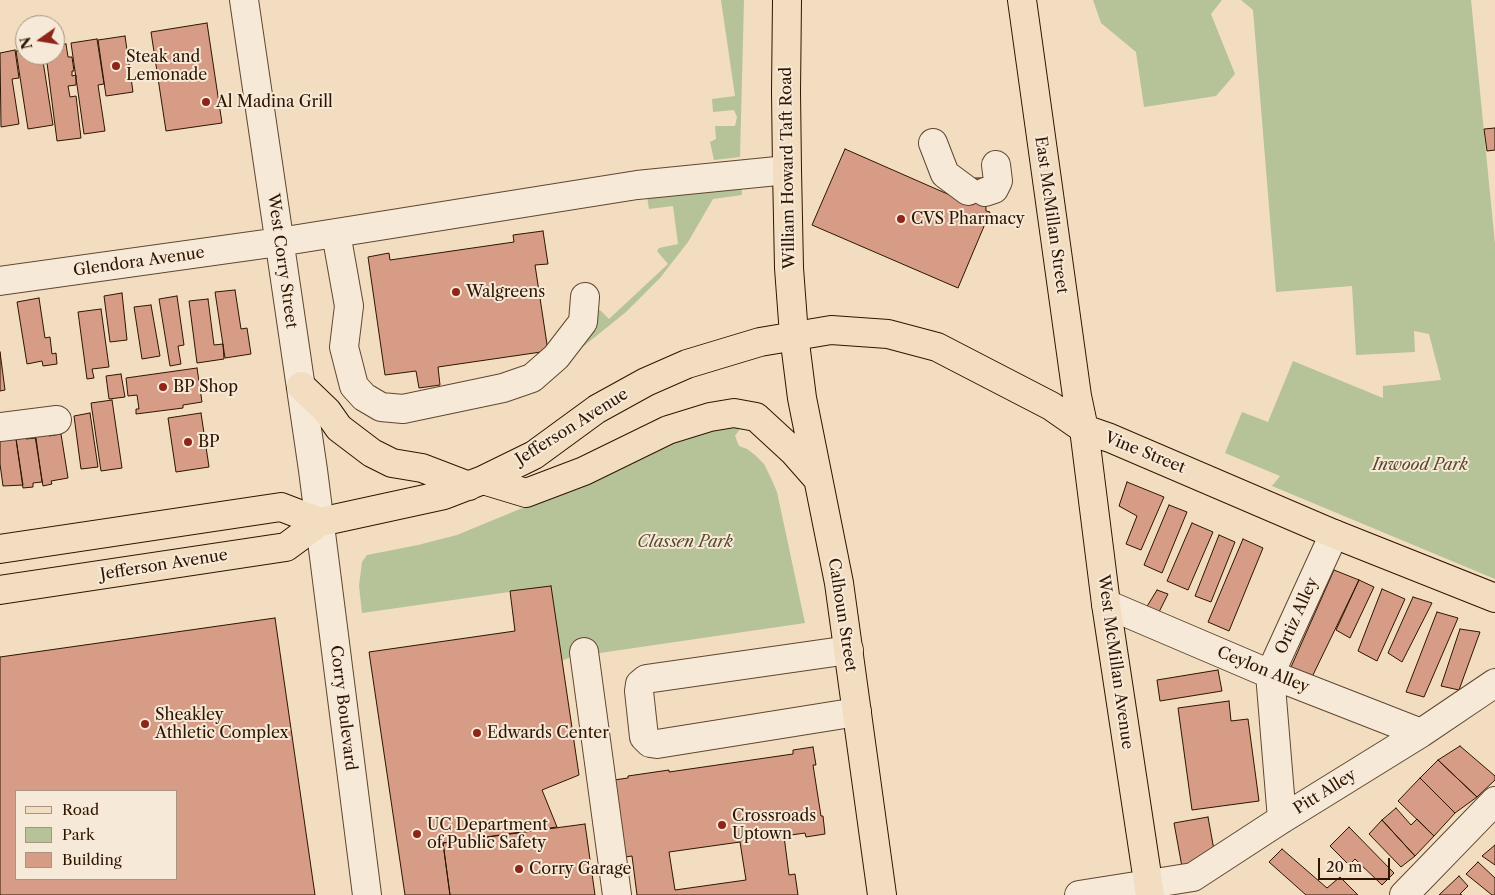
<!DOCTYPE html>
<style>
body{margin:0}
#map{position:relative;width:1495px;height:895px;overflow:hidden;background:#f2ddc1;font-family:"Libre Caslon Text",serif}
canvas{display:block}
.legend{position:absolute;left:15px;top:790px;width:162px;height:90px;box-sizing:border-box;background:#f7e9d7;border:1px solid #a79481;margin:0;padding:6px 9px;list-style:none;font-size:15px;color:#2e1500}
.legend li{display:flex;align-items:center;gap:10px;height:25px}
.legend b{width:25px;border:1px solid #a79481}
.north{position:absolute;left:15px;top:15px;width:50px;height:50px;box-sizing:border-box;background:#f7e9d7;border:1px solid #a79481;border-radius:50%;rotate:257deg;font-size:14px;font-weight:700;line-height:20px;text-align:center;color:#2e1500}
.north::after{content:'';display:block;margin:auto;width:18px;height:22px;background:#8f2418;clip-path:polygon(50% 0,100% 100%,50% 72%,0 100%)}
.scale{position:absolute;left:1318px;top:858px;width:72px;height:22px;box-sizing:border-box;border:2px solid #2e1500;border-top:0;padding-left:6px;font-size:15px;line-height:18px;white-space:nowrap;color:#2e1500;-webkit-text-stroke:4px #f7e9d7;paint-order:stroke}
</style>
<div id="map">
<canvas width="1495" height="895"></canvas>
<ul class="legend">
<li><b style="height:6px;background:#f2ddc1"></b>Road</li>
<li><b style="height:14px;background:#b6c297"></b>Park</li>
<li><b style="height:14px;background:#d69c85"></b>Building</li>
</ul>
<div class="north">N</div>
<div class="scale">20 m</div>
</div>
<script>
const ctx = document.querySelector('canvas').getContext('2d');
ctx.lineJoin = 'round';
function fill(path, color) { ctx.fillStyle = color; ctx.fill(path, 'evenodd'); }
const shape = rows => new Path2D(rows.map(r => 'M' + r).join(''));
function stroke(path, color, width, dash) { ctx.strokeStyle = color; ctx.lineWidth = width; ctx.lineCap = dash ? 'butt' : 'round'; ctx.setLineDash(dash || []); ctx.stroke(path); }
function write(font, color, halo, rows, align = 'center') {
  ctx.font = font + ' "Libre Caslon Text",serif'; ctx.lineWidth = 4; ctx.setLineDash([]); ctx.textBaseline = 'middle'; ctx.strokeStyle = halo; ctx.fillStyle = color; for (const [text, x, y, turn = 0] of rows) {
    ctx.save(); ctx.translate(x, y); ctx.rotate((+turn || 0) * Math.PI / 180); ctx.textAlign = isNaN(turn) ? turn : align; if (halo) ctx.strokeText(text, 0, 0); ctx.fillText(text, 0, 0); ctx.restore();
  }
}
const green = shape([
 [721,0,744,0,740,157,714,160,710,142,716,139,715,126,735,126,737,117,734,110,713,112,712,99,735,96],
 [1093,0,1222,0,1211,14,1235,74,1216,96,1144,107,1136,52,1101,23],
 [1241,0,1471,0,1495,244,1495,579,1272,486,1280,476,1225,453,1242,412,1268,422,1293,361,1383,398,1383,386,1441,380,1429,334,1414,331,1415,352,1356,355,1352,286,1276,292,1253,10],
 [741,183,742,195,713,199,688,242,660,278,626,312,564,362,596,312,600,310,609,319,668,264,657,251,659,248,678,244,673,206,649,209,647,196],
 [715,427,741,427,735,436,739,446,747,449,755,455,764,464,771,478,777,492,805,623,586,655,584,652,561,661,551,586,362,613,359,586,362,562,367,555,418,545,457,535,520,509,667,442]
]);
const building = shape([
 [207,23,222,123,166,131,151,32,207,23],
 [125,36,133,92,106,96,98,40,125,36],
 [97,39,104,84,98,85,105,131,84,134,71,43,97,39],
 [66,44,68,57,72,57,74,71,72,71,72,76,76,75,76,85,68,86,70,97,76,96,81,138,57,141,46,55,55,55,55,45,66,44],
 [15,50,19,78,12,79,19,124,1,127,0,53,15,50],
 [25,50,25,55,42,55,53,125,28,129,16,51,25,50],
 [1495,128,1495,150,1487,151,1484,129,1495,128],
 [845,149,968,203,967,178,985,178,986,211,990,212,958,288,812,225,845,149],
 [543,231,548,264,535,265,548,351,438,367,440,385,419,388,416,371,385,375,368,257,389,253,390,260,514,242,513,235,543,231],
 [235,290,241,329,247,328,251,354,225,358,215,292,235,290],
 [122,293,127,340,110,342,104,296,122,293],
 [177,296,184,345,178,346,181,364,170,366,159,299,177,296],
 [39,298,45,338,50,337,52,354,56,353,57,364,43,366,42,361,27,364,17,302,39,298],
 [208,299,214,345,223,344,224,359,197,363,189,301,208,299],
 [151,305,160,356,142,359,134,307,151,305],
 [101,309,109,367,92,369,94,378,87,379,78,312,101,309],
 [0,352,5,390,0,391,0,352],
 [197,368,202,402,183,405,183,408,136,414,136,409,139,409,137,395,128,396,126,378,197,368],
 [121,374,125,397,109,399,106,376,121,374],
 [112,400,122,468,101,471,91,403,112,400],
 [90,413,98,467,81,469,74,416,90,413],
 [201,413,209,467,176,472,168,418,201,413],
 [49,433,49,436,61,434,68,478,51,481,52,484,43,486,35,436,49,433],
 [26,437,26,439,36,438,42,482,33,483,33,487,23,488,16,439,26,437],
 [16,439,23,485,3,486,0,464,0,441,16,439],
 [1127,482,1164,497,1141,550,1126,544,1137,516,1119,506,1127,482],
 [1169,505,1187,512,1162,573,1144,565,1169,505],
 [1192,523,1213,532,1188,590,1167,581,1192,523],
 [1219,535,1235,542,1211,602,1195,596,1219,535],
 [1243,539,1263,548,1229,631,1208,622,1243,539],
 [1334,570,1359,580,1312,677,1291,667,1334,570],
 [1359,580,1374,587,1350,638,1336,630,1359,580],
 [551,586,579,775,542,790,557,827,443,843,450,895,405,895,369,652,515,631,510,591,551,586],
 [1382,589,1405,599,1377,661,1358,651,1382,589],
 [1157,590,1168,594,1159,612,1146,608,1157,590],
 [1413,597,1432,603,1402,662,1388,653,1413,597],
 [1437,612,1458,618,1424,697,1406,692,1437,612],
 [275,618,315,895,0,895,0,657,275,618],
 [16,791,176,791,176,879,16,879,16,791],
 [1460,629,1480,632,1459,690,1441,686,1460,629],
 [1218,670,1222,691,1160,701,1157,680,1218,670],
 [1229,701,1231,721,1248,719,1259,801,1192,810,1178,708,1229,701],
 [1460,746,1495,776,1495,780,1477,797,1438,760,1460,746],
 [813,747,816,765,813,765,821,816,823,816,825,834,806,837,805,833,784,836,789,875,795,874,798,895,637,895,632,856,625,857,614,780,628,778,628,776,669,770,669,772,793,754,793,750,813,747],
 [740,842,746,880,675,890,669,852,740,842],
 [1438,760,1477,797,1455,813,1420,778,1438,760],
 [1420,778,1455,813,1434,836,1398,801,1420,778],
 [1396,808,1411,825,1417,819,1434,836,1415,856,1382,820,1396,808],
 [1208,817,1216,861,1182,867,1174,823,1208,817],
 [1382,820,1415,856,1401,867,1369,834,1382,820],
 [585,824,595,895,450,895,443,843,585,824],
 [1349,827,1394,873,1382,885,1355,859,1349,865,1330,846,1349,827],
 [1495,845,1495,865,1482,856,1495,845],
 [1282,849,1327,888,1340,877,1358,895,1306,895,1269,862,1282,849],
 [1478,862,1495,878,1495,895,1492,895,1466,874,1478,862],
 [1459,876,1468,886,1460,894,1462,895,1439,895,1459,876]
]);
const minor = shape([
 [244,0,313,470,367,895],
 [933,143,945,174,968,191],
 [985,192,994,189,998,181,996,165],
 [336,233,349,306,344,347,354,386,364,397,381,407,403,409,503,388,532,378,556,357,583,322,585,297],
 [0,281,279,242,637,185,787,170],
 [0,427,57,420],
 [1106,604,1270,674,1421,733],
 [849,650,646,679,640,684,639,691,644,737,650,743,657,744,857,712],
 [584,652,617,895],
 [1282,819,1270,674,1334,534],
 [1079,895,1193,877,1282,819,1421,733,1495,683],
 [1404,895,1495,801]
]);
const major = shape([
 [787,0,786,92,787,170,789,268,794,335,802,398,839,583,882,895],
 [1022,0,1077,396,1084,429,1106,604,1150,895],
 [301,386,327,411,339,428,372,453,392,463,422,468,469,486],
 [483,480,526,493,584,471,668,430,710,417,734,413,756,417,794,452,816,477],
 [0,549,281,507,320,522],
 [0,590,286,547,320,522,444,495,483,480,534,455,597,409,646,382,687,364,760,342,831,330,888,334,937,347,1051,406,1084,429,1110,438,1334,534,1495,598]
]);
const markers = [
 [116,66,5,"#8f2418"],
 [206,102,5,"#8f2418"],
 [901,219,5,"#8f2418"],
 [456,292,5,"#8f2418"],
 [163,387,5,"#8f2418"],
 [188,442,5,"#8f2418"],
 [145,724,5,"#8f2418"],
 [477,733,5,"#8f2418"],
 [722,825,5,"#8f2418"],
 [417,834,5,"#8f2418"],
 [519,869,5,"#8f2418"]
];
const poiNames = [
 ["Steak and",126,57],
 ["Lemonade",126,75],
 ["Al Madina Grill",216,102],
 ["CVS Pharmacy",911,219],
 ["Walgreens",466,292],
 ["BP Shop",173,387],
 ["BP",198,442],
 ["Sheakley",155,715],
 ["Athletic Complex",155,733],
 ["Edwards Center",487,733],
 ["Crossroads",732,816],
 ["Uptown",732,834],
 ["UC Department",427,825],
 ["of Public Safety",427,843],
 ["Corry Garage",529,869]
];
const streetNames = [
 ["William Howard Taft Road",788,168,-91],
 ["East McMillan Street",1051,215,82],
 ["West Corry Street",282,261,82],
 ["Glendora Avenue",139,262,-8],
 ["Jefferson Avenue",572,427,-32],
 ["Vine Street",1145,453,22],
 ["Jefferson Avenue",164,565,-9],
 ["Calhoun Street",842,615,81],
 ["Ortiz Alley",1297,616,-66],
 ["West McMillan Avenue",1115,662,82],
 ["Ceylon Alley",1263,670,22],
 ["Corry Boulevard",343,708,83],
 ["Pitt Alley",1325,792,-32]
];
const parkNames = [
 ["Inwood Park",1420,465],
 ["Classen Park",685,542]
];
fill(green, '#b6c297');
fill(building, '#d69c85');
stroke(building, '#2e1500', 1);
stroke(minor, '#5f4730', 30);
stroke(major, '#2e1500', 30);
stroke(minor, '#f7e9d7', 28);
stroke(major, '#f2ddc1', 28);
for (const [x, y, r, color] of markers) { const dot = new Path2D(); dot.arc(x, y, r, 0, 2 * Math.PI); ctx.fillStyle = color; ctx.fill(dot); stroke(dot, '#f7e9d7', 2); }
write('16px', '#2e1500', '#f7e9d7', poiNames, 'left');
write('16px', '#2e1500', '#f7e9d7', streetNames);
write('italic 16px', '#57492d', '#f7e9d7', parkNames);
</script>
